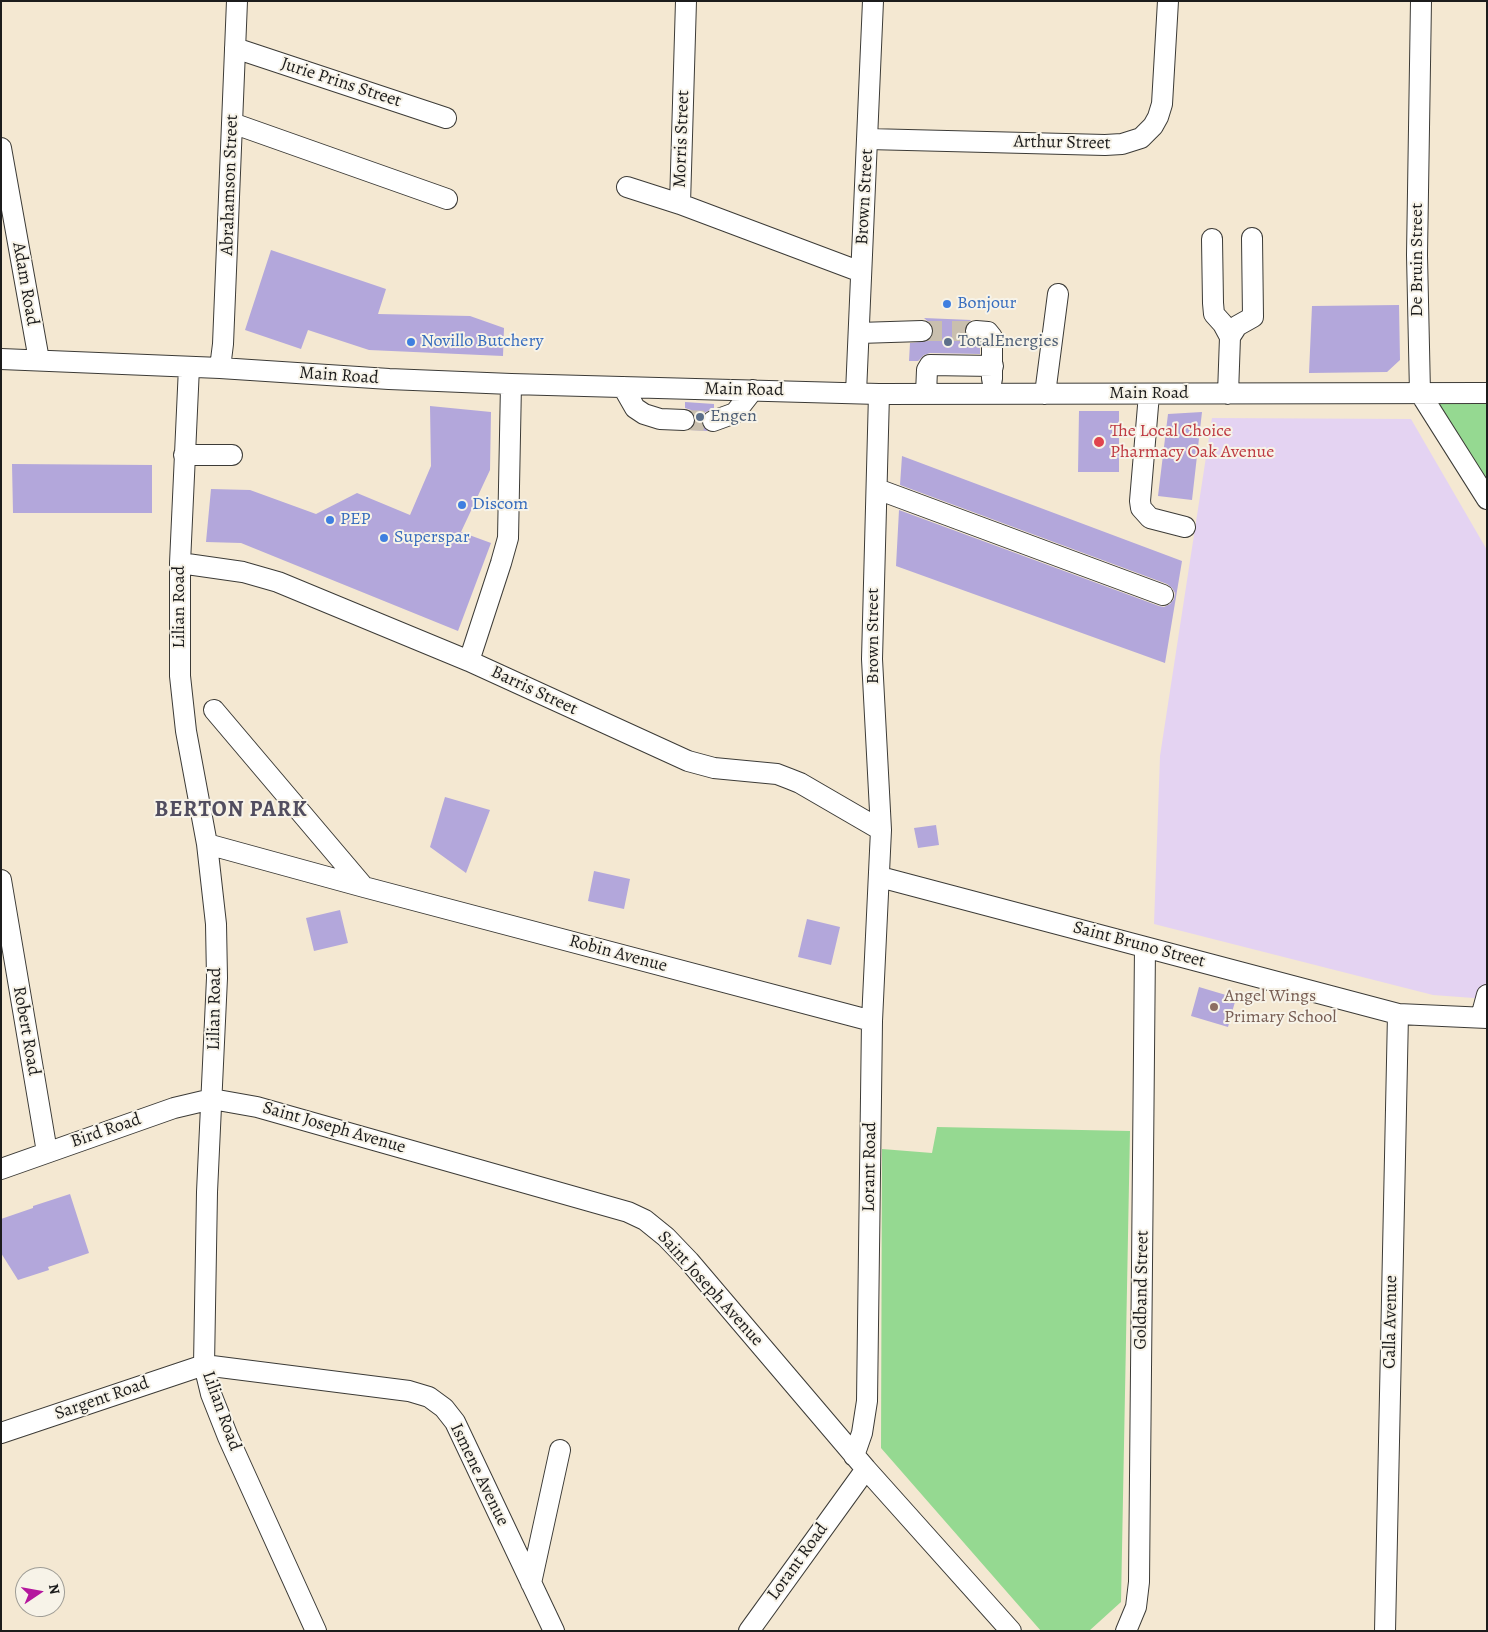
<!DOCTYPE html>
<style>
body{margin:0}
#map{position:relative;width:1488px;height:1632px;overflow:hidden;background:#f4e8d2;font-family:Alegreya,serif}
canvas{display:block}
.frame{position:absolute;inset:0;border:2px solid #1c1c1c;pointer-events:none}
.north{position:absolute;left:15px;top:1567px;width:50px;height:50px;box-sizing:border-box;background:#f7f3e8;border:1px solid #9f9d96;border-radius:50%;rotate:78deg;font-size:14px;font-weight:700;line-height:20px;text-align:center;color:#1c1c1c}
.north::after{content:'';display:block;margin:auto;width:18px;height:22px;background:#b5179e;clip-path:polygon(50% 0,100% 100%,50% 72%,0 100%)}
</style>
<div id="map">
<canvas width="1488" height="1632"></canvas>
<div class="frame"></div>
<div class="north">N</div>
</div>
<script>
const ctx = document.querySelector('canvas').getContext('2d');
ctx.lineJoin = 'round';
function fill(path, color) { ctx.fillStyle = color; ctx.fill(path, 'evenodd'); }
const shape = rows => new Path2D(rows.map(r => 'M' + r).join(''));
function stroke(path, color, width, dash) { ctx.strokeStyle = color; ctx.lineWidth = width; ctx.lineCap = dash ? 'butt' : 'round'; ctx.setLineDash(dash || []); ctx.stroke(path); }
function write(font, color, halo, rows, align = 'center') {
  ctx.font = font + ' Alegreya,serif'; ctx.lineWidth = 4; ctx.setLineDash([]); ctx.textBaseline = 'middle'; ctx.strokeStyle = halo; ctx.fillStyle = color; for (const [text, x, y, turn = 0] of rows) {
    ctx.save(); ctx.translate(x, y); ctx.rotate((+turn || 0) * Math.PI / 180); ctx.textAlign = isNaN(turn) ? turn : align; if (halo) ctx.strokeText(text, 0, 0); ctx.fillText(text, 0, 0); ctx.restore();
  }
}
const built = shape([
 [1212,418,1411,419,1487,550,1487,999,1433,995,1154,924,1160,756]
]);
const green = shape([
 [1435,400,1487,401,1487,484],
 [937,1127,1130,1131,1121,1602,1089,1631,1041,1631,881,1448,882,1149,932,1153]
]);
const building = shape([
 [271,250,386,289,378,314,470,316,504,328,503,356,369,350,308,330,301,349,245,330],
 [1399,305,1400,360,1387,372,1309,373,1312,306],
 [924,318,971,320,966,325,964,330,965,336,970,341,980,343,980,354,930,353,924,355,918,361,909,361,910,343,928,341,933,336,934,331,932,325],
 [685,402,714,404,714,408,704,413,701,418,702,425,708,431,690,430,694,426,696,420,695,415,691,410,685,408],
 [430,406,491,412,490,470,461,532,491,543,458,631,241,543,206,542,211,489,250,490,316,514,357,493,410,515,431,466],
 [1079,411,1119,411,1119,472,1078,472],
 [1202,412,1192,500,1158,496,1168,414],
 [902,456,1182,561,1165,663,896,566,899,510,1159,606,1164,607,1170,604,1174,599,1175,593,1172,588,1167,584,900,485],
 [12,464,152,465,152,513,13,513],
 [445,797,490,810,466,873,430,847],
 [936,825,939,845,918,848,914,828],
 [594,871,630,879,624,909,588,901],
 [340,910,348,943,314,951,306,918],
 [807,919,840,927,831,965,798,957],
 [1199,987,1236,998,1228,1027,1191,1016],
 [70,1194,89,1253,48,1267,49,1270,18,1280,1,1253,1,1219,33,1208,33,1206]
]);
const minorTunnel = shape([
 [922,331,976,331],
 [684,420,713,421]
]);
const minor = shape([
 [1421,1,1417,255,1420,393,1487,499],
 [235,48,446,118],
 [232,123,447,199],
 [868,139,1105,145,1122,144,1141,138,1153,126,1158,117,1162,104,1168,1],
 [1,148,39,360],
 [627,187,680,204,861,272],
 [680,204,686,1],
 [1212,239,1213,303,1214,314,1223,324,1230,337,1228,394],
 [976,331,988,332,992,337,992,379],
 [859,333,922,331],
 [1230,337,1237,326,1253,317,1252,238],
 [1,359,220,368,389,379,511,384,879,394,1487,393],
 [189,367,180,563,180,676,186,731,207,844,216,924,217,978,207,1192,204,1365,211,1394,228,1437,316,1631],
 [220,368,223,344,237,1],
 [623,387,635,408,644,414,660,419,684,420],
 [856,393,873,1],
 [926,394,927,370,930,365,993,366],
 [1045,394,1058,294],
 [1149,394,1140,501,1141,508,1150,518,1185,527],
 [713,421,735,413,753,390],
 [184,455,232,455],
 [877,489,1163,595],
 [180,563,243,572,278,582,469,661,688,761,714,768,777,774,790,779,800,783,881,830],
 [469,661,501,563,508,538,511,384],
 [214,710,364,887],
 [207,844,364,887,872,1021],
 [880,877,1398,1014,1487,1018],
 [1,880,47,1152],
 [1481,1017,1487,995],
 [1,1169,174,1108,212,1099,257,1107,628,1212,645,1220,666,1237,689,1261,866,1469,1011,1631],
 [1,1433,204,1365,409,1391,429,1397,444,1408,455,1422,554,1631],
 [854,1456,862,1433,867,1401,872,1021,881,830,872,659,879,394],
 [531,1583,560,1450],
 [749,1631,866,1469],
 [1126,1631,1136,1607,1139,1582,1145,947],
 [1385,1631,1398,1014]
]);
const markers = [
 [947,304,5,"#3f7fe0"],
 [411,342,5,"#3f7fe0"],
 [948,342,5,"#5c6f8a"],
 [700,417,5,"#5c6f8a"],
 [1099,442,6,"#e0444e"],
 [462,505,5,"#3f7fe0"],
 [330,520,5,"#3f7fe0"],
 [384,538,5,"#3f7fe0"],
 [1214,1007,5,"#8d6e63"]
];
const streetNames = [
 ["Jurie Prins Street",341,83,18],
 ["Morris Street",682,139,-88],
 ["Arthur Street",1062,143,1],
 ["Abrahamson Street",230,185,-88],
 ["Brown Street",865,197,-87],
 ["De Bruin Street",1418,260,-90],
 ["Adam Road",25,284,80],
 ["Main Road",339,376,4],
 ["Main Road",744,390,1],
 ["Main Road",1149,394],
 ["Lilian Road",180,607,-90],
 ["Brown Street",874,636,-90],
 ["Barris Street",534,691,25],
 ["Saint Bruno Street",1139,945,15],
 ["Robin Avenue",618,954,15],
 ["Lilian Road",215,1009,-89],
 ["Robert Road",26,1031,80],
 ["Saint Joseph Avenue",334,1128,16],
 ["Bird Road",106,1131,-19],
 ["Lorant Road",870,1167,-89],
 ["Saint Joseph Avenue",710,1289,48],
 ["Goldband Street",1142,1290,-89],
 ["Calla Avenue",1391,1322,-89],
 ["Sargent Road",102,1399,-19],
 ["Lilian Road",221,1411,70],
 ["Ismene Avenue",479,1475,64],
 ["Lorant Road",798,1562,-54]
];
const shopNames = [
 ["Bonjour",957,304],
 ["Novillo Butchery",421,342],
 ["Discom",472,505],
 ["PEP",340,520],
 ["Superspar",394,538]
];
const serviceNames = [
 ["TotalEnergies",958,342],
 ["Engen",710,417]
];
const healthNames = [
 ["The Local Choice",1110,432],
 ["Pharmacy Oak Avenue",1110,453]
];
const educationNames = [
 ["Angel Wings",1224,997],
 ["Primary School",1224,1018]
];
const districtNames = [
 ["BERTON PARK",231,811]
];
fill(built, '#e4d3f2');
fill(green, '#95d991');
fill(building, '#b3a7db');
stroke(minorTunnel, '#c9bfae', 20, [20, 10]);
stroke(minor, '#3c3b37', 22);
stroke(minor, '#fff', 20);
for (const [x, y, r, color] of markers) { const dot = new Path2D(); dot.arc(x, y, r, 0, 2 * Math.PI); ctx.fillStyle = color; ctx.fill(dot); stroke(dot, '#f7f3e8', 2); }
write('18px', '#1c1c1c', '#f7f3e8', streetNames);
write('18px', '#366cbe', '#f7f3e8', shopNames, 'left');
write('18px', '#4e5e75', '#f7f3e8', serviceNames, 'left');
write('18px', '#be3a42', '#f7f3e8', healthNames, 'left');
write('18px', '#785e54', '#f7f3e8', educationNames, 'left');
ctx.letterSpacing = '1px';
write('bold 22px', '#514d5f', '#f7f3e8', districtNames);
ctx.letterSpacing = '0px';
</script>
